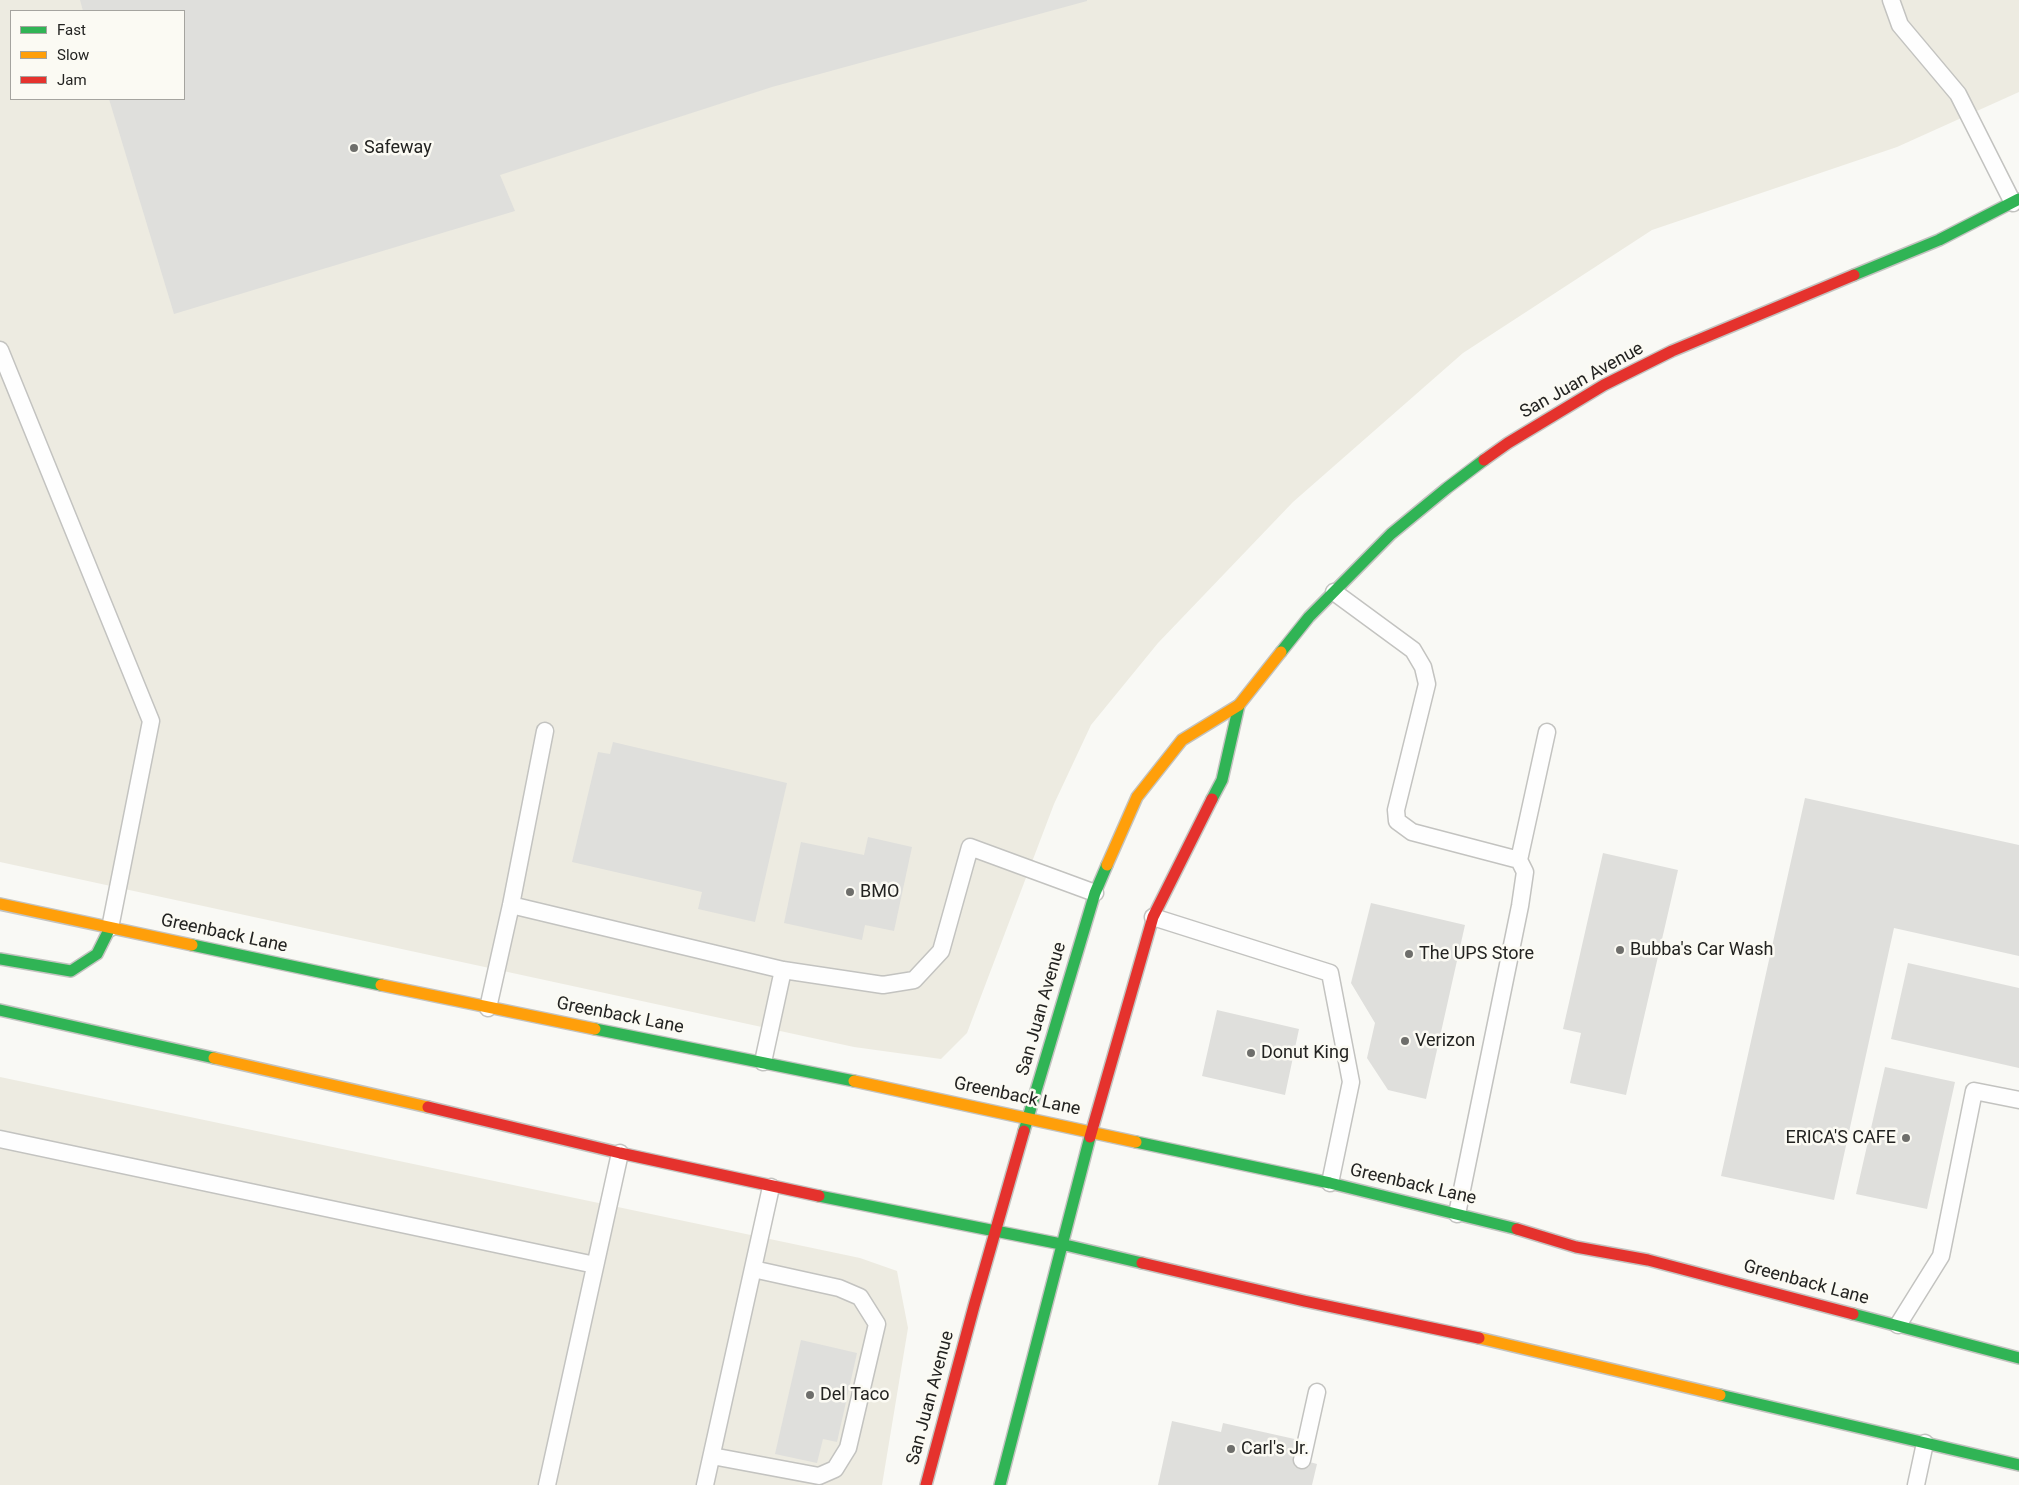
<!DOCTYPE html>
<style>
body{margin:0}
#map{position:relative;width:2019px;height:1485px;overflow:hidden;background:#f9f9f5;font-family:Roboto,sans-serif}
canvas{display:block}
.legend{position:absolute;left:10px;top:10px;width:175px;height:90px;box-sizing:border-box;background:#fbfaf3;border:1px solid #a5a49f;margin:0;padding:6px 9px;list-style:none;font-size:15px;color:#232321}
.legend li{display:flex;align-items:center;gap:10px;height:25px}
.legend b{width:25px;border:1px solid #a5a49f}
</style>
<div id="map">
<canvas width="2019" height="1485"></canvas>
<ul class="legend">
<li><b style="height:6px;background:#30b455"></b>Fast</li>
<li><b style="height:6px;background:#ff9f0a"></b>Slow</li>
<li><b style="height:6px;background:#e5322d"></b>Jam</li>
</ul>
</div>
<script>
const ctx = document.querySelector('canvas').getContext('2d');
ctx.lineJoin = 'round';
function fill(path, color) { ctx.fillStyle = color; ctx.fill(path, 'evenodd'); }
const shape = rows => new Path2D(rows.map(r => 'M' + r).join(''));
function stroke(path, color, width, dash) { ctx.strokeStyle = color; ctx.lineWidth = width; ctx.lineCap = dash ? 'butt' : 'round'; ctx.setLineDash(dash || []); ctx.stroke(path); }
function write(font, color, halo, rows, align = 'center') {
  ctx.font = font + ' Roboto,sans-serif'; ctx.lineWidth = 5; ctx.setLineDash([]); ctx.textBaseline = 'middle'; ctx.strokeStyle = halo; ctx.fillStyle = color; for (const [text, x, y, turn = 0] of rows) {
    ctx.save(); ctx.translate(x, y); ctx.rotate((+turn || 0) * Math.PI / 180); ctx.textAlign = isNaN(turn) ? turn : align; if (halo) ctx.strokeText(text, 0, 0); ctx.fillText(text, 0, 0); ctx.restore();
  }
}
const built = shape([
 [0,0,2019,0,2019,92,1897,147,1652,230,1463,353,1293,502,1158,643,1091,725,1054,804,967,1033,941,1059,854,1047,0,862],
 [11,11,184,11,184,99,11,99],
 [0,1077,860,1258,897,1271,908,1328,882,1485,0,1485]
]);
const building = shape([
 [80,0,1087,0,1087,1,772,87,500,175,515,211,174,314,109,99,184,99,184,11,83,11],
 [613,742,787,783,755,922,698,909,702,892,572,862,598,752,610,754],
 [1805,798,2019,845,2019,956,1894,928,1834,1200,1721,1176],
 [868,837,912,847,894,931,865,925,862,940,784,923,801,842,864,855],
 [1603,853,1678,870,1626,1095,1570,1083,1581,1033,1563,1029],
 [1371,903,1465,925,1426,1099,1388,1090,1367,1058,1375,1023,1351,983],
 [1908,963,2019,988,2019,1068,1891,1039],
 [1217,1010,1299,1029,1285,1095,1202,1076],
 [1885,1067,1955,1082,1927,1209,1856,1194],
 [801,1340,857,1353,837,1442,823,1439,817,1463,775,1454],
 [1172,1421,1221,1432,1223,1423,1299,1440,1295,1458,1317,1464,1312,1485,1158,1485]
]);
const lane = shape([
 [1891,0,1900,25,1958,94,2013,203],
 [0,350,151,721,110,928],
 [1334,592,1413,650,1423,667,1427,684,1396,810,1397,821,1412,832,1519,860,1525,872,1520,906,1457,1214],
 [1519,860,1547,732],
 [511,905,783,970,883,985,914,980,941,951,970,847,1095,893],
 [1153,917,1330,973,1351,1082,1330,1183],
 [488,1008,511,905,545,731],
 [763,1062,783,970],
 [0,1139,595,1265],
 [1898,1325,1941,1256,1974,1091,2019,1100],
 [712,1456,819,1476,835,1469,848,1448,877,1324,860,1297,839,1288,753,1269],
 [1302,1460,1317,1392],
 [547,1485,620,1153],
 [705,1485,771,1187],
 [1916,1485,1925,1443]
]);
const fast = shape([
 [1854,275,1939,240,2019,199],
 [1281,652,1309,617,1391,534,1447,488,1484,460],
 [1212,799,1222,780,1239,705],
 [192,945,381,985],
 [0,959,71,971,97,954,110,928],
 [0,1010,214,1058],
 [595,1029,854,1081],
 [1024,1131,1095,893,1107,865],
 [1136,1142,1330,1183,1517,1229],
 [819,1196,1061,1244,1142,1263],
 [1853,1314,2019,1358],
 [1720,1395,2019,1465],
 [1000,1485,1090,1137]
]);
const slow = shape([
 [1107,865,1137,797,1182,740,1239,705,1281,652],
 [0,904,192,945],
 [381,985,595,1029],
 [214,1058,428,1107],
 [854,1081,1136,1142],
 [1479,1338,1720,1395]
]);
const jam = shape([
 [1484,460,1508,443,1604,385,1672,351,1854,275],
 [428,1107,620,1153,819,1196],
 [1090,1137,1153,917,1212,799],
 [1517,1229,1576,1247,1648,1260,1853,1314],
 [1142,1263,1304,1301,1479,1338],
 [926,1485,974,1306,1024,1131]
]);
const markers = [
 [354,148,5,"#6e6e6b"],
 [850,892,5,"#6e6e6b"],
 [1620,950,5,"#6e6e6b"],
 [1409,954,5,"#6e6e6b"],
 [1405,1041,5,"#6e6e6b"],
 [1251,1053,5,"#6e6e6b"],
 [1906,1138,5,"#6e6e6b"],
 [810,1395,5,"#6e6e6b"],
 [1231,1449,5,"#6e6e6b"]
];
const poiNames = [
 ["Safeway",364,148],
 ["BMO",860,892],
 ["Bubba's Car Wash",1630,950],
 ["The UPS Store",1419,954],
 ["Verizon",1415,1041],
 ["Donut King",1261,1053],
 ["ERICA'S CAFE",1896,1138,"right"],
 ["Del Taco",820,1395],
 ["Carl's Jr.",1241,1449]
];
const streetNames = [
 ["San Juan Avenue",1582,381,-29],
 ["Greenback Lane",224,934,12],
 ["San Juan Avenue",1042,1009,-74],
 ["Greenback Lane",620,1016,11],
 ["Greenback Lane",1017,1097,12],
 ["Greenback Lane",1413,1185,13],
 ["Greenback Lane",1806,1283,15],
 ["San Juan Avenue",931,1398,-75]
];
fill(built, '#edebe1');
fill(building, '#dfdfdc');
stroke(lane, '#c3c3c0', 19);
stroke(fast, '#c3c3c0', 14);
stroke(slow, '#c3c3c0', 14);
stroke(jam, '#c3c3c0', 14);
stroke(lane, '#fefefe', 16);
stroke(fast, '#30b455', 11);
stroke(slow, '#ff9f0a', 11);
stroke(jam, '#e5322d', 11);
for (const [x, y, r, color] of markers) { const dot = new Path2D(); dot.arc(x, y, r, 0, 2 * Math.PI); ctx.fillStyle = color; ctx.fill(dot); stroke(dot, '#fbfaf3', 2); }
write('18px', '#232321', '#fbfaf3', poiNames, 'left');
write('18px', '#232321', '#fbfaf3', streetNames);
</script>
